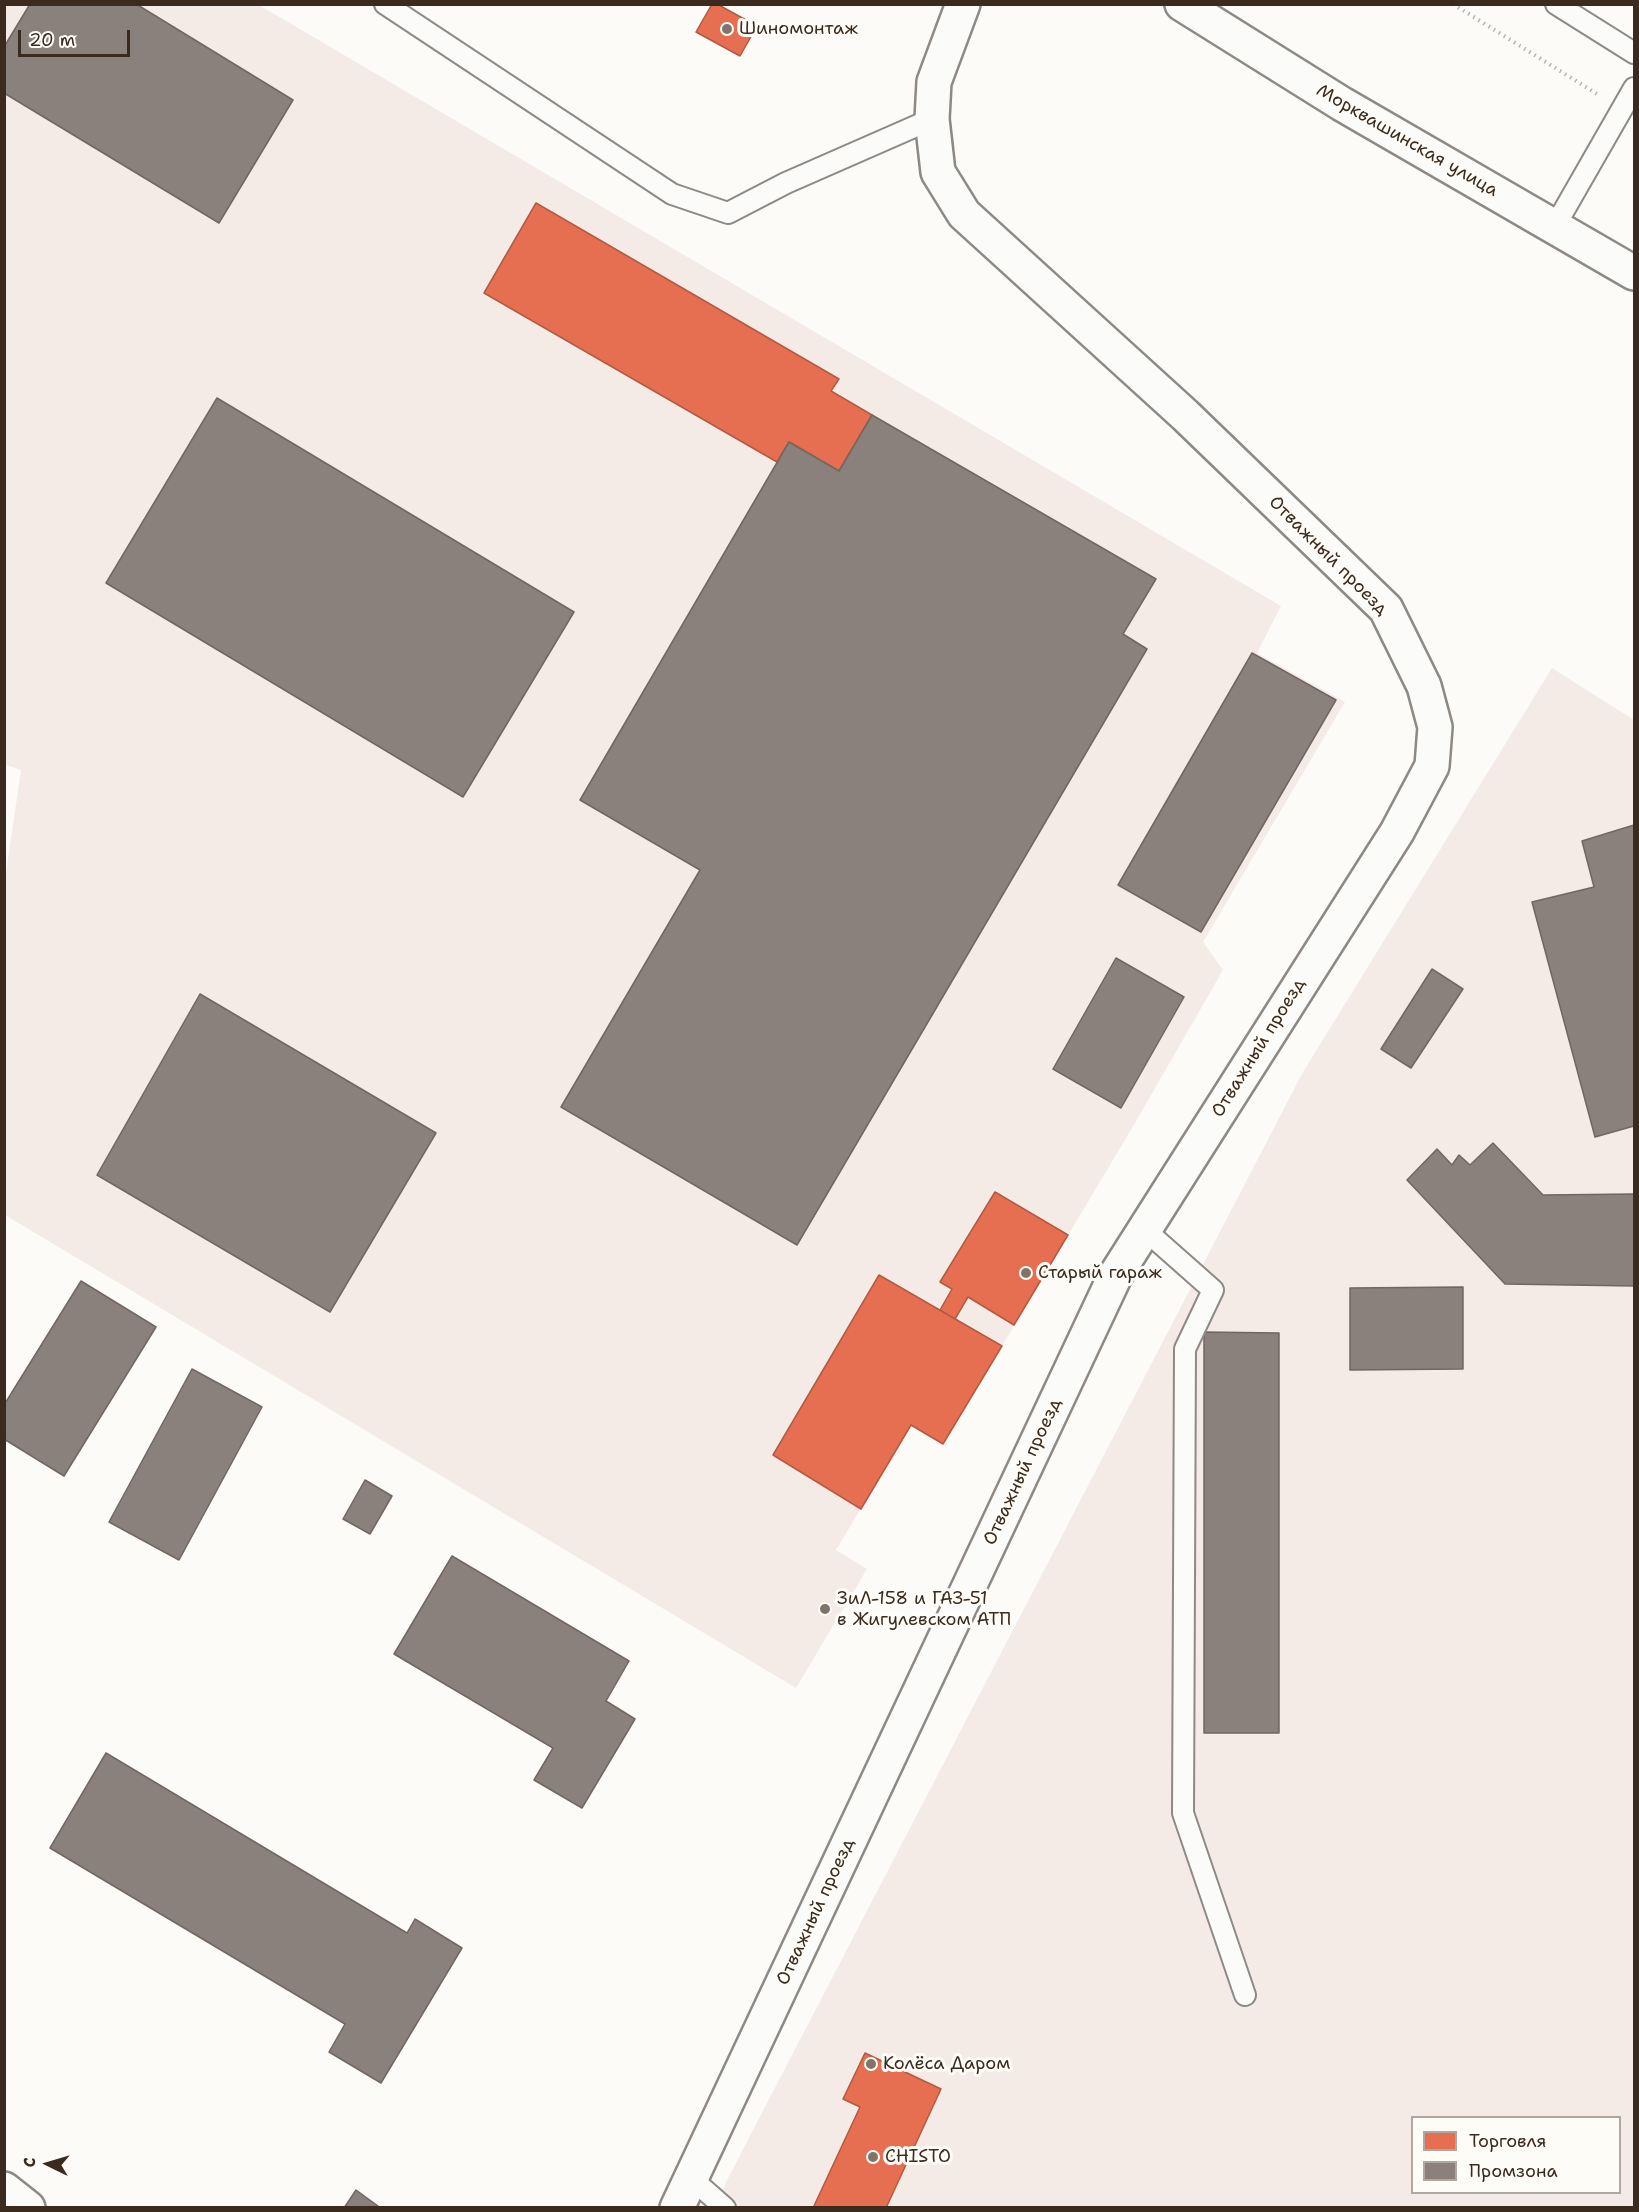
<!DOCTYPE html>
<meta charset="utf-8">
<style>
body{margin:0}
#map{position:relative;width:1639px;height:2212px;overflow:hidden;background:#fcfbf8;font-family:"Shantell Sans",sans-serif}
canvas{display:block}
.frame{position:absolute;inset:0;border:6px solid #3b2a1e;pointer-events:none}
.legend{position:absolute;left:1411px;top:2116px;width:210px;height:78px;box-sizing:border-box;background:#fdfcf7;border:2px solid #afa8a0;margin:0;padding:8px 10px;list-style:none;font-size:18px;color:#3b2a1e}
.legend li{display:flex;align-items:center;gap:12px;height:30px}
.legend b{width:30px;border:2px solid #afa8a0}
.north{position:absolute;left:18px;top:2134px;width:60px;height:60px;-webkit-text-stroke:4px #fdfcf7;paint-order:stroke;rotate:275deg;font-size:16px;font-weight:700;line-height:24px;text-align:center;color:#3b2a1e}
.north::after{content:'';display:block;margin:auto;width:21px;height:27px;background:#3b2a1e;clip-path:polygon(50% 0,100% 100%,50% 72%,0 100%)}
.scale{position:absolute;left:18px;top:30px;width:112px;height:27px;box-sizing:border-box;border:3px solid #3b2a1e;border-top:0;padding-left:8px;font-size:18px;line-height:21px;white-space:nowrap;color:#3b2a1e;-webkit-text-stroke:4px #fdfcf7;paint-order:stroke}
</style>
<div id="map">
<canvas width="1639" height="2212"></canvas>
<div class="frame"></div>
<ul class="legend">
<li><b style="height:16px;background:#e76f51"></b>Торговля</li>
<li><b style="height:16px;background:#8a817c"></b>Промзона</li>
</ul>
<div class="north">С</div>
<div class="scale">20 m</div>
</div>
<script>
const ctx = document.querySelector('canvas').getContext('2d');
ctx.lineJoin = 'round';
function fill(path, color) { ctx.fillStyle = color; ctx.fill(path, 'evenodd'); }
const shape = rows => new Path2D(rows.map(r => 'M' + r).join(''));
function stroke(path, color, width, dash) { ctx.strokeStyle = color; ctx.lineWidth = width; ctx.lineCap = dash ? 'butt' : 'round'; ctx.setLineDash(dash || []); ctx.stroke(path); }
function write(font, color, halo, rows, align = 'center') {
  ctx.font = font + ' "Shantell Sans",sans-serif'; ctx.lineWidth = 6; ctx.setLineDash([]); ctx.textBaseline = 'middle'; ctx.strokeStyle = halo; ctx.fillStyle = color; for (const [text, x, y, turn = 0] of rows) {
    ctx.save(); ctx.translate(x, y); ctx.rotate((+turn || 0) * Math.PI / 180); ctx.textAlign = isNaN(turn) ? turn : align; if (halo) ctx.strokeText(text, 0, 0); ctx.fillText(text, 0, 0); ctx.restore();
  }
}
const built = shape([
 [5,5,259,5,1281,606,1257,653,1345,702,1203,942,1223,970,1135,1123,1002,1346,943,1444,911,1425,836,1550,867,1569,796,1688,5,1215,4,886,21,770,4,764],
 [1552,668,1634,720,1634,2207,716,2208,726,2182,1303,1072],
 [1412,2118,1620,2118,1620,2192,1412,2192]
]);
const shops = shape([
 [712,4,717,4,757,26,740,56,696,32,712,4],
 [536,203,839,379,831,391,872,415,839,471,789,442,777,462,484,293,536,203],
 [995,1192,1068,1235,1014,1325,968,1297,955,1319,940,1310,952,1289,940,1282,995,1192],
 [879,1275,1002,1346,943,1444,911,1425,861,1509,773,1455,879,1275],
 [865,2053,941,2089,886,2208,813,2208,860,2107,843,2099,865,2053]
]);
const industry = shape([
 [30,4,136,4,293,100,219,223,4,93,4,47,30,4],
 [217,398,574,612,463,797,106,583,217,398],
 [872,415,1156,579,1123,634,1147,649,797,1245,561,1107,700,870,580,800,789,442,839,471,872,415],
 [1252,653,1336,700,1201,932,1118,885,1252,653],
 [1634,825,1634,1126,1595,1137,1532,902,1594,887,1582,841,1634,825],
 [1116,958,1184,997,1121,1108,1053,1069,1116,958],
 [1432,969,1463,989,1411,1068,1381,1049,1432,969],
 [200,994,436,1133,330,1312,97,1175,200,994],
 [1493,1143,1543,1195,1634,1194,1634,1286,1505,1284,1407,1180,1437,1149,1452,1165,1459,1155,1470,1165,1493,1143],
 [81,1281,156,1327,64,1476,4,1439,4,1405,81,1281],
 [1463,1287,1463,1369,1350,1370,1350,1288,1463,1287],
 [1204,1332,1279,1333,1279,1733,1204,1733,1204,1332],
 [192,1369,262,1407,179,1560,109,1522,192,1369],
 [365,1480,392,1496,370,1534,343,1519,365,1480],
 [452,1556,629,1661,606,1701,635,1719,582,1808,534,1780,553,1748,394,1654,452,1556],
 [106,1753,407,1933,415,1919,462,1948,381,2083,329,2052,345,2024,50,1848,106,1753],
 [356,2190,378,2206,377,2208,344,2208,356,2190]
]);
const path = shape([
 [1453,4,1597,94]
]);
const lane = shape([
 [385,4,672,194,728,213,786,183,932,119],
 [1556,4,1634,53],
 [1555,226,1634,88],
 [1144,1229,1213,1290,1185,1349,1183,1813,1245,1995],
 [691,2178,725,2208]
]);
const street = shape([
 [1182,4,1342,104,1634,273],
 [4,2189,28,2208],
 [677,2208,1115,1276,1397,832,1432,766,1435,727,1424,686,1386,609,1185,415,964,214,938,172,932,119,934,82,963,4]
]);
const markers = [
 [727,29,6,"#7f736a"],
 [1026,1273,6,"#7f736a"],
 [825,1609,6,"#7f736a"],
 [871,2064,6,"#7f736a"],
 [873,2157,6,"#7f736a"]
];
const poiNames = [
 ["Шиномонтаж",739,29],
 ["Старый гараж",1038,1273],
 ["ЗиЛ-158 и ГАЗ-51",837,1599],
 ["в Жигулевском АТП",837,1620],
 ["Колёса Даром",883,2064],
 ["CHISTO",885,2157]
];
const streetNames = [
 ["Морквашинская улица",1407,141,30],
 ["Отважный проезд",1328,556,45],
 ["Отважный проезд",1259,1048,-58],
 ["Отважный проезд",1023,1472,-65],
 ["Отважный проезд",816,1912,-65]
];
fill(built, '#f4ebe7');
fill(shops, '#e76f51');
stroke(shops, '#b35a42', 1.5);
fill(industry, '#8a817c');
stroke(industry, '#726760', 1.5);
stroke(lane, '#8d8985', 24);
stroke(street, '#8d8985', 38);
stroke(path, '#b6b4b1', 4, [1.5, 4.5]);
stroke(lane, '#fbfbf9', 20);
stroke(street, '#fbfbf9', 33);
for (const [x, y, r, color] of markers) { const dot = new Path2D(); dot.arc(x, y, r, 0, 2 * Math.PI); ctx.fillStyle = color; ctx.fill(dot); stroke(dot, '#fdfcf7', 2); }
write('18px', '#3b2a1e', '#fdfcf7', poiNames, 'left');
write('18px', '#3b2a1e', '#fdfcf7', streetNames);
</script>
